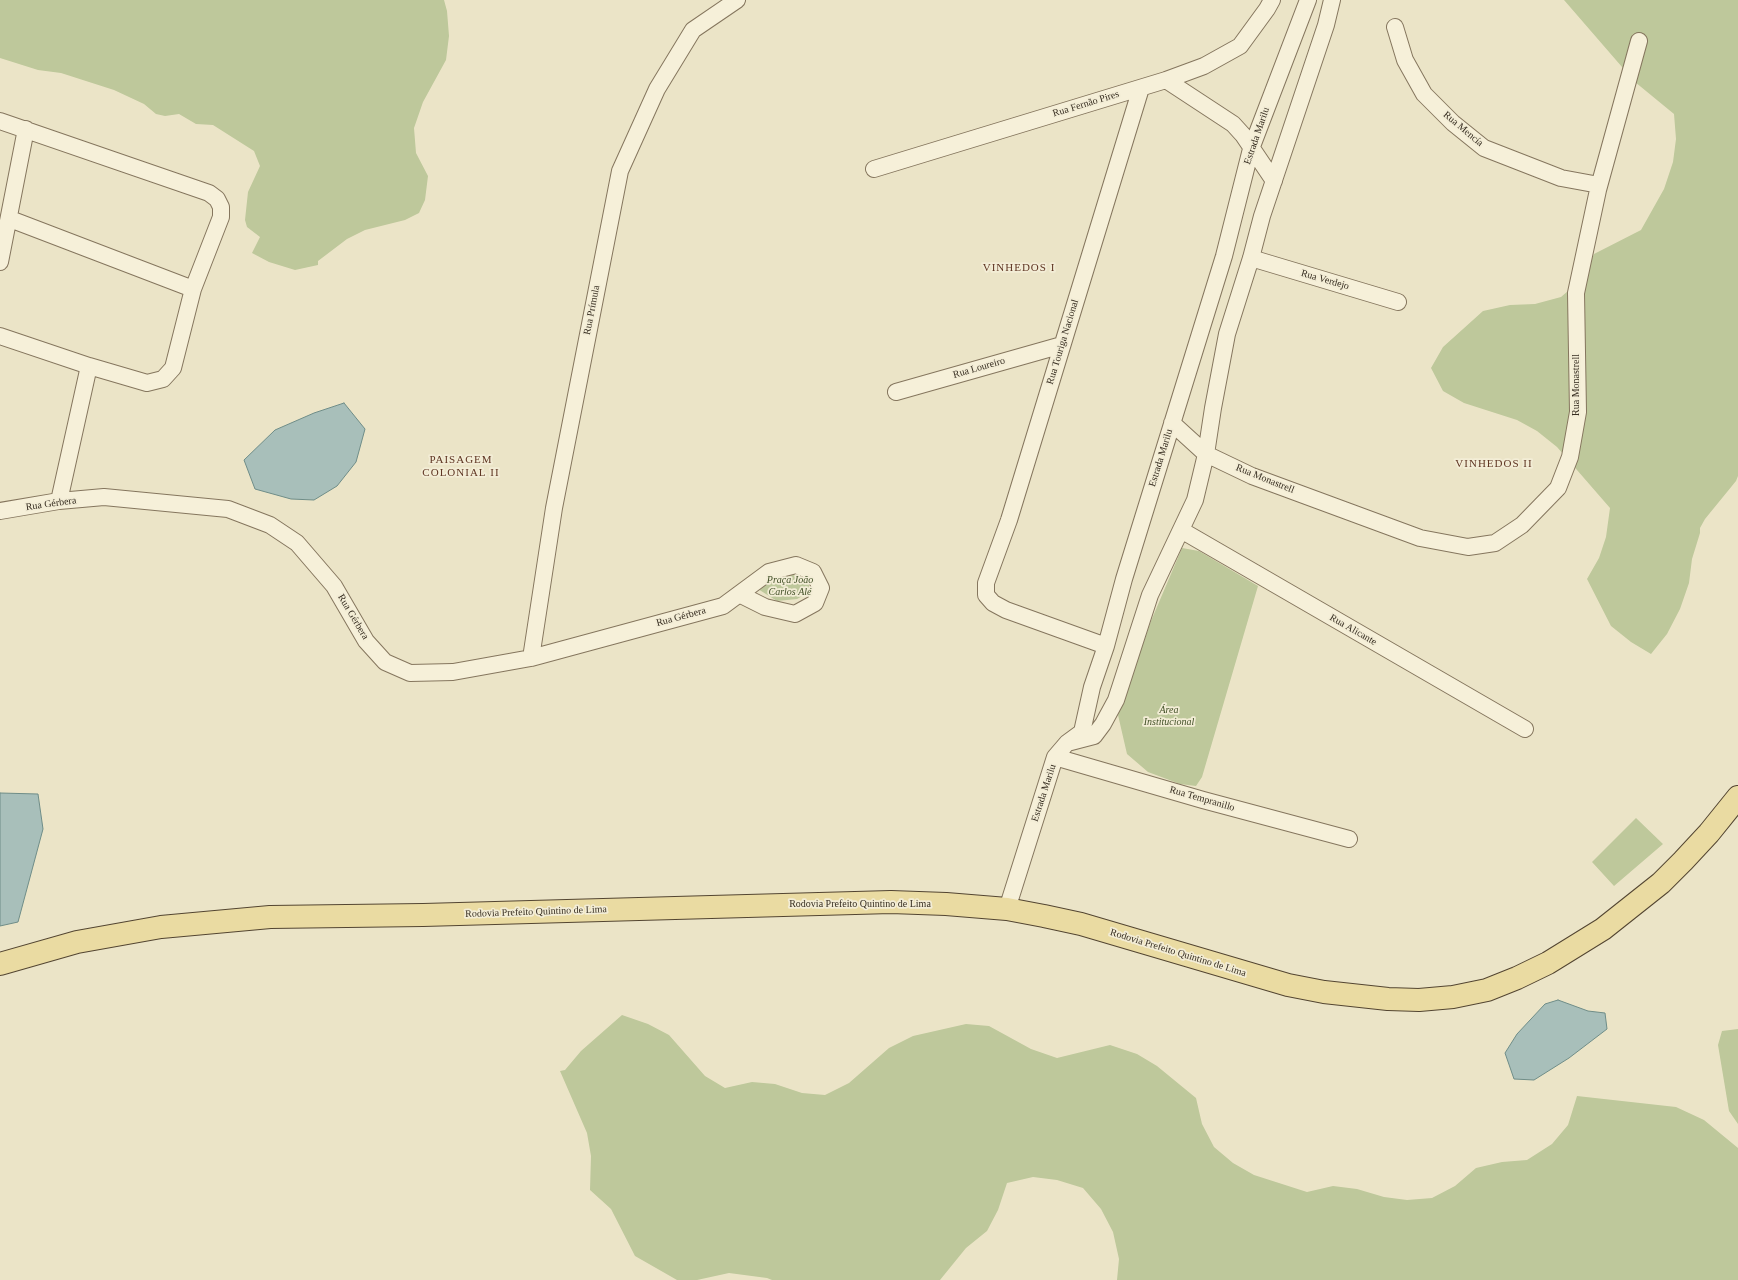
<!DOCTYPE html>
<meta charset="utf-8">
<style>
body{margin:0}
canvas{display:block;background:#ebe4c7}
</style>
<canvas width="1738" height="1280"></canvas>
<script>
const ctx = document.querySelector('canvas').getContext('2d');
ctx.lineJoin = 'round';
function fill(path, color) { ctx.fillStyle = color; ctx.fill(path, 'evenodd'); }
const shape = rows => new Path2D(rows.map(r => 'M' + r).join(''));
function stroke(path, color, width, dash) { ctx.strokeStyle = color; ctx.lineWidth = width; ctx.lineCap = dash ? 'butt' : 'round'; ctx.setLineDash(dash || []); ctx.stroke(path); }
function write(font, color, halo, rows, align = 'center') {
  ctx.font = font + ' Georgia,serif'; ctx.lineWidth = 3.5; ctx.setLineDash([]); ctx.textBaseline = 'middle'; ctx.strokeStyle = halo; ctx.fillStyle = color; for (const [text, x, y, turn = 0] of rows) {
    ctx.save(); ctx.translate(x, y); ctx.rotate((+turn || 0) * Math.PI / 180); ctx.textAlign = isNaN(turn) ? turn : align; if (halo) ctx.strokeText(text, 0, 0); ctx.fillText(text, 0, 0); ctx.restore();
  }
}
const green = shape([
 [0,0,444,0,447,11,449,36,446,60,423,102,414,128,416,153,428,176,425,200,419,213,405,220,365,230,347,239,318,261,318,265,295,270,269,262,252,253,260,237,247,227,245,220,248,192,260,166,254,151,213,125,196,124,179,114,165,116,156,114,144,104,114,90,61,73,38,70,0,58],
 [1564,0,1738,0,1738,476,1736,481,1705,519,1700,528,1700,533,1692,559,1689,583,1680,609,1667,634,1651,654,1631,642,1611,626,1587,579,1599,558,1606,537,1610,508,1557,447,1537,431,1517,420,1464,403,1443,391,1431,368,1443,347,1483,311,1510,305,1535,304,1561,297,1582,279,1594,254,1641,230,1664,189,1673,162,1676,139,1674,114,1635,82],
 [1182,548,1199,551,1258,586,1202,777,1196,786,1180,784,1148,772,1127,754,1118,715,1151,621],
 [791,573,806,577,809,585,808,593,797,599,777,601,758,589,770,578],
 [1636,818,1663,844,1614,886,1592,862],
 [622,1015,648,1024,669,1035,705,1076,725,1088,752,1082,775,1084,802,1093,825,1095,849,1083,889,1048,913,1036,966,1024,989,1026,1031,1049,1057,1058,1110,1045,1137,1054,1157,1066,1196,1098,1202,1124,1214,1147,1233,1163,1254,1175,1307,1192,1333,1186,1357,1189,1384,1197,1407,1200,1432,1198,1455,1186,1476,1168,1502,1162,1527,1160,1552,1144,1568,1125,1577,1096,1676,1107,1704,1120,1738,1148,1738,1280,1117,1280,1119,1259,1113,1232,1101,1209,1083,1188,1057,1180,1033,1177,1007,1183,998,1210,987,1231,966,1248,940,1280,772,1280,767,1278,729,1273,697,1280,677,1280,635,1256,611,1209,590,1190,591,1156,587,1133,560,1071,565,1070,581,1051],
 [1738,1029,1738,1124,1729,1111,1718,1045,1722,1031]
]);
const water = shape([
 [344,403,365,429,356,462,337,486,314,500,291,499,255,489,244,460,275,430,314,413,344,403],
 [0,793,38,794,43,829,18,922,0,926,0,793],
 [1558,1000,1588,1011,1605,1013,1607,1029,1569,1058,1534,1080,1514,1079,1505,1053,1517,1034,1545,1004,1558,1000]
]);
const street = shape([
 [1395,27,1405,60,1424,94,1453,123,1484,148,1561,178,1599,185],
 [1166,80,1233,124,1243,135,1274,181],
 [0,121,209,193,217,199,221,207,221,217,193,289,173,368,163,379,147,383,89,366,0,336],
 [874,169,1166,80,1204,66,1240,46,1267,9,1272,0],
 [10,219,193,289],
 [1251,258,1398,302],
 [0,262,26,129],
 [896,392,1062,345],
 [1172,423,1206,454,1252,476,1420,538,1468,547,1495,543,1522,525,1558,488,1570,457,1578,412,1576,293,1598,190,1639,41],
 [59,501,89,366],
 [0,511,59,501,104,497,228,509,270,525,297,543,334,586,366,641,385,662,410,673,453,672,531,658,723,606,769,572,796,565,813,572,821,588,815,603,795,614,765,607,739,594],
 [1181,530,1525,729],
 [1106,646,1006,610,993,603,986,595,986,583,1009,520,1141,88],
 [531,658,554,508,620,171,657,89,693,30,737,0],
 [1071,742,1094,736,1103,724,1116,700,1150,595,1195,500,1206,454,1213,408,1227,334,1251,258,1262,216,1326,25,1332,0],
 [1055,757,1203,800,1349,839],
 [1007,909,1055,757,1067,743,1082,732,1092,687,1106,646,1124,579,1224,256,1251,149,1308,0]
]);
const primary = shape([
 [0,964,77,942,161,927,270,917,423,915,891,902,946,904,1007,909,1044,916,1081,924,1288,985,1324,992,1388,999,1419,1000,1453,997,1487,990,1517,978,1548,963,1603,929,1661,883,1683,861,1709,833,1738,797]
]);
const streetNames = [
 ["Rua Fernão Pires",1086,104,-17],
 ["Rua Mencía",1463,129,40],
 ["Estrada Marilu",1257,136,-71],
 ["Rua Verdejo",1325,280,16],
 ["Rua Prímula",592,310,-79],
 ["Rua Touriga Nacional",1063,342,-73],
 ["Rua Loureiro",979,368,-16],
 ["Rua Monastrell",1576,385,-90],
 ["Estrada Marilu",1161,458,-73],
 ["Rua Monastrell",1265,479,22],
 ["Rua Gérbera",51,504,-8],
 ["Rua Gérbera",353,617,59],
 ["Rua Gérbera",681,617,-15],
 ["Rua Alicante",1353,630,30],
 ["Estrada Marilu",1044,793,-72],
 ["Rua Tempranillo",1202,799,16],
 ["Rodovia Prefeito Quintino de Lima",860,904],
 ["Rodovia Prefeito Quintino de Lima",536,912,-2],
 ["Rodovia Prefeito Quintino de Lima",1178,953,17]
];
const parkNames = [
 ["Praça João",790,580],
 ["Carlos Alé",790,592],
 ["Área",1169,710],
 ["Institucional",1169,722]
];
const neighbourhoodNames = [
 ["VINHEDOS I",1019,268],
 ["PAISAGEM",461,460],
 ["COLONIAL II",461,473],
 ["VINHEDOS II",1494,464]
];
fill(green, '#bec89b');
fill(water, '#a8bfba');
stroke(water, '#6f8d88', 1);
stroke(street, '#85765e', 18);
stroke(primary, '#534531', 24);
stroke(street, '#f6f0d9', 16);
stroke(primary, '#eadba2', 22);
write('10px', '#362d20', '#f3edd6', streetNames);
write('italic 10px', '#435128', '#f3edd6', parkNames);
ctx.letterSpacing = '1px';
write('11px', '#5f3623', '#f3edd6', neighbourhoodNames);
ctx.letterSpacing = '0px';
</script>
